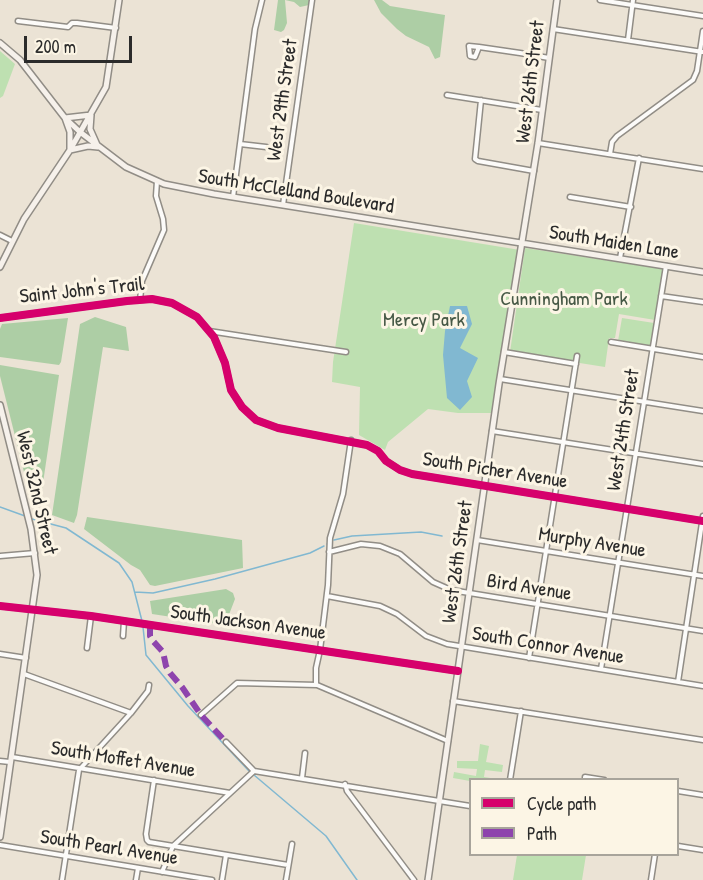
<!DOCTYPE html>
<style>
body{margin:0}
#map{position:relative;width:703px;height:880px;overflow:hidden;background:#ebe3d5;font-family:"Patrick Hand",sans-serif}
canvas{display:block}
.legend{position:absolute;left:469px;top:778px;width:210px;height:78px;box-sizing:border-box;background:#fcf5e5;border:2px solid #a8a49b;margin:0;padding:8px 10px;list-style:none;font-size:18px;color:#2b2b2b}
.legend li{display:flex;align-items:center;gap:12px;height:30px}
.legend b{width:30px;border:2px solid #a8a49b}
.scale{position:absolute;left:24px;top:36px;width:108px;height:27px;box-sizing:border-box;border:3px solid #2b2b2b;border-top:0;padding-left:8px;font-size:18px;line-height:21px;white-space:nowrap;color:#2b2b2b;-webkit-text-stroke:4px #fcf5e5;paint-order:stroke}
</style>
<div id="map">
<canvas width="703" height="880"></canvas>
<ul class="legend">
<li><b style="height:8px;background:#d6006c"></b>Cycle path</li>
<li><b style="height:8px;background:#8e44ad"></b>Path</li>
</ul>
<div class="scale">200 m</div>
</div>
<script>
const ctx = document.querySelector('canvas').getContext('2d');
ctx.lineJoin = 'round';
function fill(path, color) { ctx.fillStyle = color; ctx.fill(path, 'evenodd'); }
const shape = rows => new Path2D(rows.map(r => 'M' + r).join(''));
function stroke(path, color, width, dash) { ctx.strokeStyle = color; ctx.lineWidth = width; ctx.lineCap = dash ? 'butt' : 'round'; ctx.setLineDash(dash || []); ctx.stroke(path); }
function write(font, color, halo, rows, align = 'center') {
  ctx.font = font + ' "Patrick Hand",sans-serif'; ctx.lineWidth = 6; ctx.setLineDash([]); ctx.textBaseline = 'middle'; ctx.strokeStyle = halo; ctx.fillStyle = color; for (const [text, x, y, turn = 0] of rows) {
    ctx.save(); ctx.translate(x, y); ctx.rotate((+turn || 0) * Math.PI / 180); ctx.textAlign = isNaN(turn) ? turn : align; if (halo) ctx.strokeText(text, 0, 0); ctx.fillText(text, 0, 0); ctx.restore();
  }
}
const green = shape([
 [0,51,15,64,3,96,0,98],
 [354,223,520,250,495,413,458,413,428,409,388,442,385,450,359,435,360,387,332,382,333,362],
 [525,248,663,269,655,320,619,314,615,338,609,338,605,367,510,352],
 [622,318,654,323,650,346,618,341],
 [480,744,489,746,486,762,503,765,502,772,485,770,484,777,497,779,470,780,470,781,453,778,454,772,476,776,477,769,457,768,457,761,478,761],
 [517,855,586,855,582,880,513,880]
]);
const forest = shape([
 [278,0,310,0,309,5,300,7,294,2,285,0,287,23,284,30,281,32,274,30],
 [374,0,382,0,390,6,445,15,440,57,435,59,429,47,406,36,397,29,381,13],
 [95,317,126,327,129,351,103,347,77,515,74,523,52,515,80,324],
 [68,318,61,362,59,365,0,357,0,329,2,324],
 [0,365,59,375,40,503,37,504,29,492,0,376],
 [87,517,242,540,243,568,155,586,150,585,140,570,131,565,84,529],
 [226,589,233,593,235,599,225,625,152,614,150,601]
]);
const water = shape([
 [450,306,467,306,472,324,460,348,478,358,467,381,472,397,460,410,447,398,443,355,445,331]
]);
const stream = shape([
 [0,507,25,516],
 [32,519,66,528,119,563,132,582,142,621],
 [334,540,352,536,421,532,442,536],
 [327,544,328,544],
 [135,592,153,593,215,579,310,553,324,546],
 [143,627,146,655,188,706,249,771],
 [254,775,326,836,357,880]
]);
const street = shape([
 [600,0,703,16],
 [18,21,68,27,72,23,77,23,116,28],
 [553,29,703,52],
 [628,40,633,0],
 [479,47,475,57,470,56,469,46,479,47,520,53,526,54,549,58],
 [447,95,542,110],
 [481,100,475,159,478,161,534,171],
 [538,143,703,169],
 [240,144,266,147],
 [610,154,612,142,617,136,693,80,697,71,703,31],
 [233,197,255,29,262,0],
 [570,197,631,207],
 [283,205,312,0],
 [0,235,12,241],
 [620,258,639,158],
 [661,296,703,302],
 [140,300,142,281,164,230,163,219,156,196,157,181],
 [0,318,127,301,152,299,172,303,197,317,214,337,225,363,231,390,242,407,256,420,278,428,367,445,378,451,386,461,400,470,412,474,703,521],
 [209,331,346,352],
 [611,342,703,357],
 [504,352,576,364],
 [500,379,703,411],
 [492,431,703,464],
 [477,540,703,576],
 [329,552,361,544,380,546,400,554,433,582,451,590,703,631],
 [0,556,35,553],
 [327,596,380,606,397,614,426,636,447,644,703,686],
 [0,606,91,616,458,671],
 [123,636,124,621],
 [87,648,91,616],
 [0,654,26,658],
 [529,658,577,356],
 [601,669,666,266],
 [24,674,131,713],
 [678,682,703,516],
 [316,685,316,668,320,650,328,585,330,538,343,494,351,440],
 [453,701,703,740],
 [201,715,237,683,317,685,448,741],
 [226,742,254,771],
 [12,757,230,793],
 [0,761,10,762],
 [254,771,470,806],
 [302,778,305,753],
 [154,780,146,834,147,840,149,842,288,865],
 [510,780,521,711],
 [585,780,585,777,604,780],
 [345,784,347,791,414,880],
 [678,791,703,795],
 [0,845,212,880],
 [678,846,703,850],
 [162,872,173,846,254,771],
 [62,880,79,770,131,713,148,691,149,685],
 [136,880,138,868],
 [222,880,226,855],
 [286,880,292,844],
 [651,880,655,854]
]);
const secondary = shape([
 [0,43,20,60,65,118,80,132,126,167,164,184,214,194,703,272],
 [91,115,90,129,98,147,88,146,70,150,70,132,65,118,91,115],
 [0,267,24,219,70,150,106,87,119,0],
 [0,405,31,529,37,575,0,837],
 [428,880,499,384,538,143,557,0]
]);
const quiet = shape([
 [150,625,150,636,153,641,163,652,166,666,170,673,182,687,201,715,226,742]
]);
const cycleway = shape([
 [0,318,127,301,152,299,172,303,197,317,214,337,225,363,231,390,242,407,256,420,278,428,367,445,378,451,386,461,400,470,412,474,703,521],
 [0,606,91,616,458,671]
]);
const streetNames = [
 ["West 26th Street",531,82,-83],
 ["West 29th Street",283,100,-82],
 ["South McClelland Boulevard",296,192,9],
 ["South Maiden Lane",614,243,9],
 ["Saint John's Trail",82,291,-6],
 ["West 24th Street",624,430,-81],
 ["South Picher Avenue",495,471,9],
 ["West 32nd Street",36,493,77],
 ["Murphy Avenue",592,543,9],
 ["West 26th Street",458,562,-82],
 ["Bird Avenue",529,588,9],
 ["South Jackson Avenue",248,623,8],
 ["South Connor Avenue",548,646,9],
 ["South Moffet Avenue",123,760,9],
 ["South Pearl Avenue",109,848,9]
];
const parkNames = [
 ["Cunningham Park",564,300],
 ["Mercy Park",424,321]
];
fill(green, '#bee0b1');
fill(forest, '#adcea5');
fill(water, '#81b8d1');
stroke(stream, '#81b8d1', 1.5);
stroke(street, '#918d86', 7);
stroke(secondary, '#918d86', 8);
stroke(street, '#fcfbf9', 4);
stroke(secondary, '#f6f1eb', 5);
stroke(quiet, '#8e44ad', 6, [12, 6]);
stroke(cycleway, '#d6006c', 8);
write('20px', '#2b2b2b', '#fcf5e5', streetNames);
write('20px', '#465845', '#fcf5e5', parkNames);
</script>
